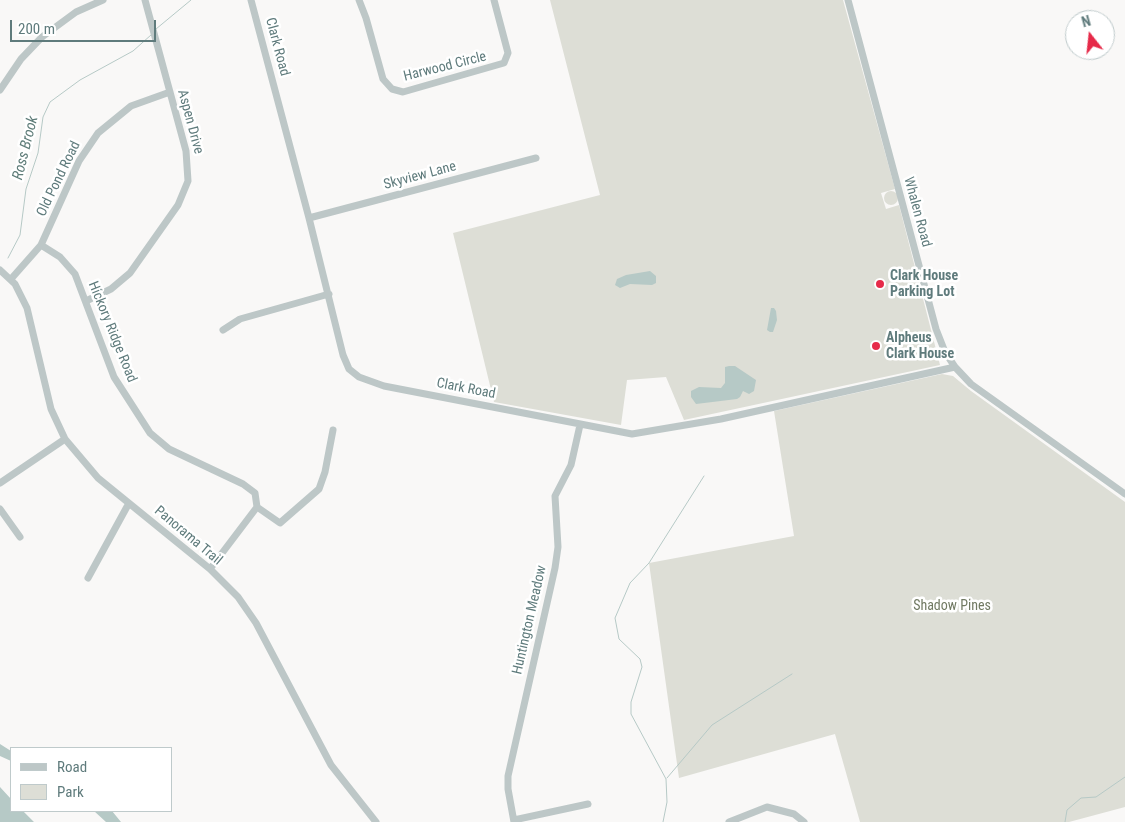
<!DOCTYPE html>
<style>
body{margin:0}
#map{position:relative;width:1125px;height:822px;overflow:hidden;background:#f9f8f7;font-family:"Roboto Condensed",sans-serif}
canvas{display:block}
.legend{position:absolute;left:10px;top:747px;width:162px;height:65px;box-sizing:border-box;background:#fff;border:1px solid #bfcacb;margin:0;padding:6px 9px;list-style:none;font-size:15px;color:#5f7b7c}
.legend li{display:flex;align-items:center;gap:10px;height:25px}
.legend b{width:25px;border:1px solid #bfcacb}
.north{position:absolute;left:1065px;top:10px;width:50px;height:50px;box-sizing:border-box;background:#fff;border:1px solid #bfcacb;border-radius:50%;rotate:344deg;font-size:14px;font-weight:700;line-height:20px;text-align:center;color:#5f7b7c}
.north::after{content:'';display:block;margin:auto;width:18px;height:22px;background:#e62a49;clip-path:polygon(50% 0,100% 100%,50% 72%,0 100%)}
.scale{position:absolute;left:10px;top:20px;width:146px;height:22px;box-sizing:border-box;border:2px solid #5f7b7c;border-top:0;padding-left:6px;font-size:15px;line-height:18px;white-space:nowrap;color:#5f7b7c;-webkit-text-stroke:4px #fff;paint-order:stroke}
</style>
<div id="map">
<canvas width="1125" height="822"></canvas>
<ul class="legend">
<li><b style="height:6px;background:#bdc7c7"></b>Road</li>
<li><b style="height:14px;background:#ddded6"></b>Park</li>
</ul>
<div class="north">N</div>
<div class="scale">200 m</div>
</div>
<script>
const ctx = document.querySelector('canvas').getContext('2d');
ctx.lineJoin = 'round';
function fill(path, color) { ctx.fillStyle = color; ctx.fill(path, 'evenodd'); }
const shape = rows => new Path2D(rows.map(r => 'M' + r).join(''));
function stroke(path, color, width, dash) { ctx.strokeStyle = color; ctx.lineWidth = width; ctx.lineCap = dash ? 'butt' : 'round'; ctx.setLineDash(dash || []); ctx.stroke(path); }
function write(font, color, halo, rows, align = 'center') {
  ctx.font = font + ' "Roboto Condensed",sans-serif'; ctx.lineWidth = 5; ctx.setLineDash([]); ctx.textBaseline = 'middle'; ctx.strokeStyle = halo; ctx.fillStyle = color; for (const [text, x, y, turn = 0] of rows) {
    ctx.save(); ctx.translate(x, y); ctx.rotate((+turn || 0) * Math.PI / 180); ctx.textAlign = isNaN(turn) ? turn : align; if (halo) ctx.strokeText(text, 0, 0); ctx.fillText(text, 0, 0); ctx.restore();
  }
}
const green = shape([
 [550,0,843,0,895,189,881,193,886,209,899,205,940,365,684,420,666,377,627,380,621,425,494,402,453,233,600,195],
 '884 198a7 7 0 1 1 14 0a7 7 0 1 1-14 0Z',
 [942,374,953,376,971,391,1125,502,1125,807,1069,822,860,822,835,734,679,778,649,563,794,536,774,411]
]);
const water = shape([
 [650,271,656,276,656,283,652,285,630,284,620,288,615,285,617,279,626,275],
 [771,308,774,308,776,311,777,320,773,332,770,332,767,330],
 [729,366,735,366,756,380,754,391,749,394,743,391,740,397,737,399,696,404,691,397,691,391,699,387,721,388,725,383,725,367],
 [0,744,11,751,11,761,0,756],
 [0,787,11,799,11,811,23,811,34,822,0,822],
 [94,811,112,811,121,822,106,822]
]);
const stream = shape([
 [156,29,191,0],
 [8,258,20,235,26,189,38,153,43,117,50,102,80,80,133,51,151,35],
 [667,778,712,725,792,674],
 [663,822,667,802,666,779,631,714,631,702,642,667,640,659,619,639,615,618,630,583,649,563,704,476],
 [1065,822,1067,810,1081,798,1096,797,1125,777]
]);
const minor = shape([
 [251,0,309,218,343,355,349,369,359,377,384,386,632,434,721,419,955,367],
 [359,0,366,18,383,79,392,89,403,92,504,63,508,53,494,0],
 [848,0,936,329,945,352,955,367,971,384,1125,494],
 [0,90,21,59,42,37,76,12,103,0],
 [309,218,536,158],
 [41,245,60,257,75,274,114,377,150,433,169,449,243,484,255,493,257,507,210,569],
 [0,270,15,284,27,308,51,409,65,439,98,478,210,569,238,597,256,623,331,765,376,822],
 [11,279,41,245,79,161,98,133,131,106,170,92],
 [86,301,111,289,130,273,178,205,188,181,186,151,145,0],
 [223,330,240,319,329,294],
 [0,483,65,439],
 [257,507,280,523,319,489,325,472,333,430],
 [0,509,20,537],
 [88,578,129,503],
 [514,820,588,804],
 [514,822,508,789,508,776,555,568,558,547,555,496,571,465,580,425],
 [729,822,767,807,794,814,804,822]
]);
const markers = [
 [880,284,5,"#e62a49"],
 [876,346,5,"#e62a49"]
];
const streetNames = [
 ["Clark Road",277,47,75],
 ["Harwood Circle",445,67,-14],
 ["Aspen Drive",190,122,75],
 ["Skyview Lane",420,176,-15],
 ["Old Pond Road",59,179,-64],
 ["Whalen Road",917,212,75],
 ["Hickory Ridge Road",112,332,68],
 ["Clark Road",466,389,11],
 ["Panorama Trail",188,536,40],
 ["Huntington Meadow",530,620,-77]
];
const poiNames = [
 ["Clark House",890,276],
 ["Parking Lot",890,292],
 ["Alpheus",886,338],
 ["Clark House",886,354]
];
const parkNames = [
 ["Shadow Pines",952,606]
];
const waterNames = [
 ["Ross Brook",26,148,-76]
];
fill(green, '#ddded6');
fill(water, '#b6c9c6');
stroke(stream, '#b6c9c6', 1);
stroke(minor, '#bdc7c7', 7);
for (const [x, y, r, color] of markers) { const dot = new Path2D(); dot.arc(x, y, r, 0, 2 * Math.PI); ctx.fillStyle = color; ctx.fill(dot); stroke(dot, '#fff', 2); }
write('14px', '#5f7b7c', '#fff', streetNames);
write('bold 14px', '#5f7b7c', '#fff', poiNames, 'left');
write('14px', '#717a63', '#fff', parkNames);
write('italic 15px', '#5e7c78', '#fff', waterNames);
</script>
